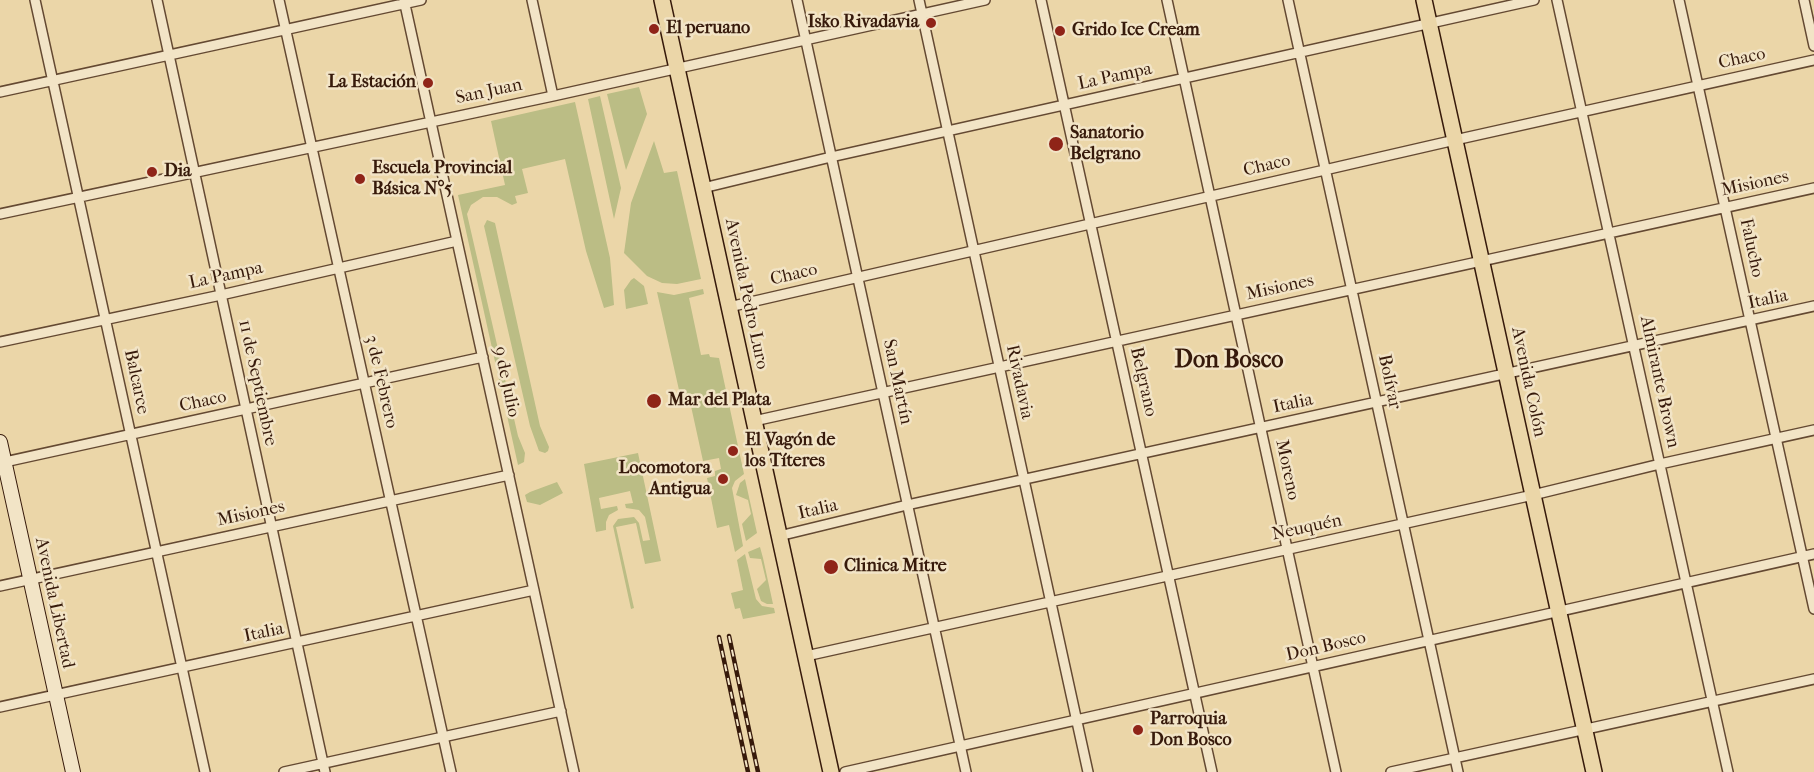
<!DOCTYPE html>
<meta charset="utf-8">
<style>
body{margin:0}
canvas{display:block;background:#ebd6a8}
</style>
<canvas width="1814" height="772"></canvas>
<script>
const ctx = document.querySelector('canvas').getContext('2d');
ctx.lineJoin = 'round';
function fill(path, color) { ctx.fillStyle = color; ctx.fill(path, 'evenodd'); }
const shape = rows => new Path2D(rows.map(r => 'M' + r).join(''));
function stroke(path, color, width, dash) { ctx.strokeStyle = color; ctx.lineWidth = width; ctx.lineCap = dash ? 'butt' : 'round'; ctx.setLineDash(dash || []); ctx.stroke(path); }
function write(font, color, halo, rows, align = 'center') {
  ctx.font = font + ' "IM FELL French Canon",serif'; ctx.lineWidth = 5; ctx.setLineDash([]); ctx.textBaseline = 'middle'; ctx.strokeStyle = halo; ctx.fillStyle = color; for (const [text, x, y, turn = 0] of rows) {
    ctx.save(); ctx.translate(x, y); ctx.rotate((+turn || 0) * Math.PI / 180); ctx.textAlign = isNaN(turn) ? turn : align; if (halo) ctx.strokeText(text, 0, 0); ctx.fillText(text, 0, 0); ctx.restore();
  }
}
const green = shape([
 [639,87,647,114,626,170,607,94],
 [600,96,621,188,614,219,588,99],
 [575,102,610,258,614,305,604,308,586,251,565,159,522,169,528,193,515,196,517,203,512,205,497,197,483,197,471,205,467,214,518,436,525,453,524,462,518,465,458,195,505,185,491,121],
 [654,141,664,173,677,171,701,279,677,284,662,283,647,276,624,253,631,203],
 [487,220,495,223,540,426,549,447,548,451,545,453,539,451,530,426,484,226],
 [634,278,644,286,648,304,626,309,624,290,631,280],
 [703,289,704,294,689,298,701,355,709,354,710,357,719,358,744,474,735,481,732,488,743,546,735,552,729,525,717,528,707,478,715,476,715,471,721,469,719,458,703,461,689,397,681,399,657,292,674,295],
 [638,453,661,561,645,564,636,523,616,527,634,608,631,609,613,526,618,519,634,517,639,523,643,541,650,540,645,517,639,510,626,508,625,504,633,503,630,491,599,498,601,509,617,506,618,510,609,515,606,522,606,530,596,532,584,464],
 [745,479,757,533,746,541,742,524,751,514,748,500,736,495,740,483],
 [557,482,563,493,540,505,527,502,525,495,530,492],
 [760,547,763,558,773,604,767,604,761,601,757,589,766,580,761,559,750,558,748,552],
 [745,554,756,599,762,606,774,608,775,613,743,619,740,608,735,609,731,593,743,590,737,560]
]);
const minor = shape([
 [35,0,205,772],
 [157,0,325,772],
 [279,0,451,772],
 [404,0,574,772],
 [532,0,553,96],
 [797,0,966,772],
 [919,0,1088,772],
 [1041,0,1212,772],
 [1167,0,1336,772],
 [1288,0,1458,772],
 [1557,0,1728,772],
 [1679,0,1814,609],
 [1804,0,1814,46],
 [0,92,421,0],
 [703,188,831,157,1534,0],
 [0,214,553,96,985,0],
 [729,307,1455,140,1814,60],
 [0,342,221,295,457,241],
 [754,421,1814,188],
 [0,463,483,357],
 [779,536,907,505,1814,306],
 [0,586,509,475],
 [806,656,1533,495,1660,464,1814,430],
 [0,707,534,590],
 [284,772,561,711],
 [845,772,1814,554],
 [1391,772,1814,679]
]);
const secondary = shape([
 [0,442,73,772]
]);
const primary = shape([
 [662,0,831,772],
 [1424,0,1594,772]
]);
const rail = shape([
 [729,636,758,772],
 [719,637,748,772]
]);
const markers = [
 [931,23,6,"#8f2418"],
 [654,29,6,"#8f2418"],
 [1060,31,6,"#8f2418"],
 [428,83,6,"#8f2418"],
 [1056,144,8,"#8f2418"],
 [152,172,6,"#8f2418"],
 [360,179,6,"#8f2418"],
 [654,401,8,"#8f2418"],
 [733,451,6,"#8f2418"],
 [723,479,6,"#8f2418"],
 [831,567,8,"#8f2418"],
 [1138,730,6,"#8f2418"]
];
const poiNames = [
 ["Isko Rivadavia",919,23,"right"],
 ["El peruano",666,29],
 ["Grido Ice Cream",1072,31],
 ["La Estación",416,83,"right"],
 ["Sanatorio",1070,134],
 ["Belgrano",1070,155],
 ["Escuela Provincial",372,169],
 ["Básica N°5",372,190],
 ["Dia",164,172],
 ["Mar del Plata",668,401],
 ["El Vagón de",745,441],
 ["los Títeres",745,462],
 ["Locomotora",711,469,"right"],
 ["Antigua",711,490,"right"],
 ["Clinica Mitre",844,567],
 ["Parroquia",1150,720],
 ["Don Bosco",1150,741]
];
const streetNames = [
 ["Chaco",1742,59,-12],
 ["La Pampa",1115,77,-12],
 ["San Juan",489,92,-12],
 ["Chaco",1267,166,-13],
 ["Misiones",1755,184,-12],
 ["Falucho",1751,248,78],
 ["Chaco",794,275,-13],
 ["La Pampa",226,276,-12],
 ["Misiones",1280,288,-12],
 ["Avenida Pedro Luro",746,294,78],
 ["Italia",1768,300,-12],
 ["Balcarce",136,382,78],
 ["3 de Febrero",381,382,77],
 ["9 de Julio",506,382,78],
 ["San Martín",897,382,78],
 ["Rivadavia",1019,382,78],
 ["Belgrano",1143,382,77],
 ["Bolívar",1389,382,78],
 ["Avenida Colón",1528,382,78],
 ["Almirante Brown",1659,382,78],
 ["11 de Septiembre",257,383,78],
 ["Chaco",203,402,-12],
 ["Italia",1293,404,-12],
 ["Moreno",1287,470,78],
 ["Italia",818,510,-13],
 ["Misiones",251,514,-12],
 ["Neuquén",1307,528,-12],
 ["Avenida Libertad",54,603,78],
 ["Italia",264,633,-12],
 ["Don Bosco",1326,647,-13]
];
const districtNames = [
 ["Don Bosco",1229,361]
];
fill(green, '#bbbd85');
stroke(minor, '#644932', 12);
stroke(secondary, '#371a0b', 16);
stroke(primary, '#371a0b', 18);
stroke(minor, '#f2e4c6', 9);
stroke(secondary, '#f2e4c6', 14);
stroke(primary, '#ebd6a8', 15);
stroke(rail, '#371a0b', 4.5);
stroke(rail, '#f2e4c6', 2, [7]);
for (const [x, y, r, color] of markers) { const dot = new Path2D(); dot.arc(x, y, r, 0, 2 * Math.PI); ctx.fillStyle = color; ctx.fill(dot); stroke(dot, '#f2e4c6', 2); }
write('bold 18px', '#371a0b', '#f2e4c6', poiNames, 'left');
write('18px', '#371a0b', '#f2e4c6', streetNames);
write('bold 24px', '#371a0b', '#f2e4c6', districtNames);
</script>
